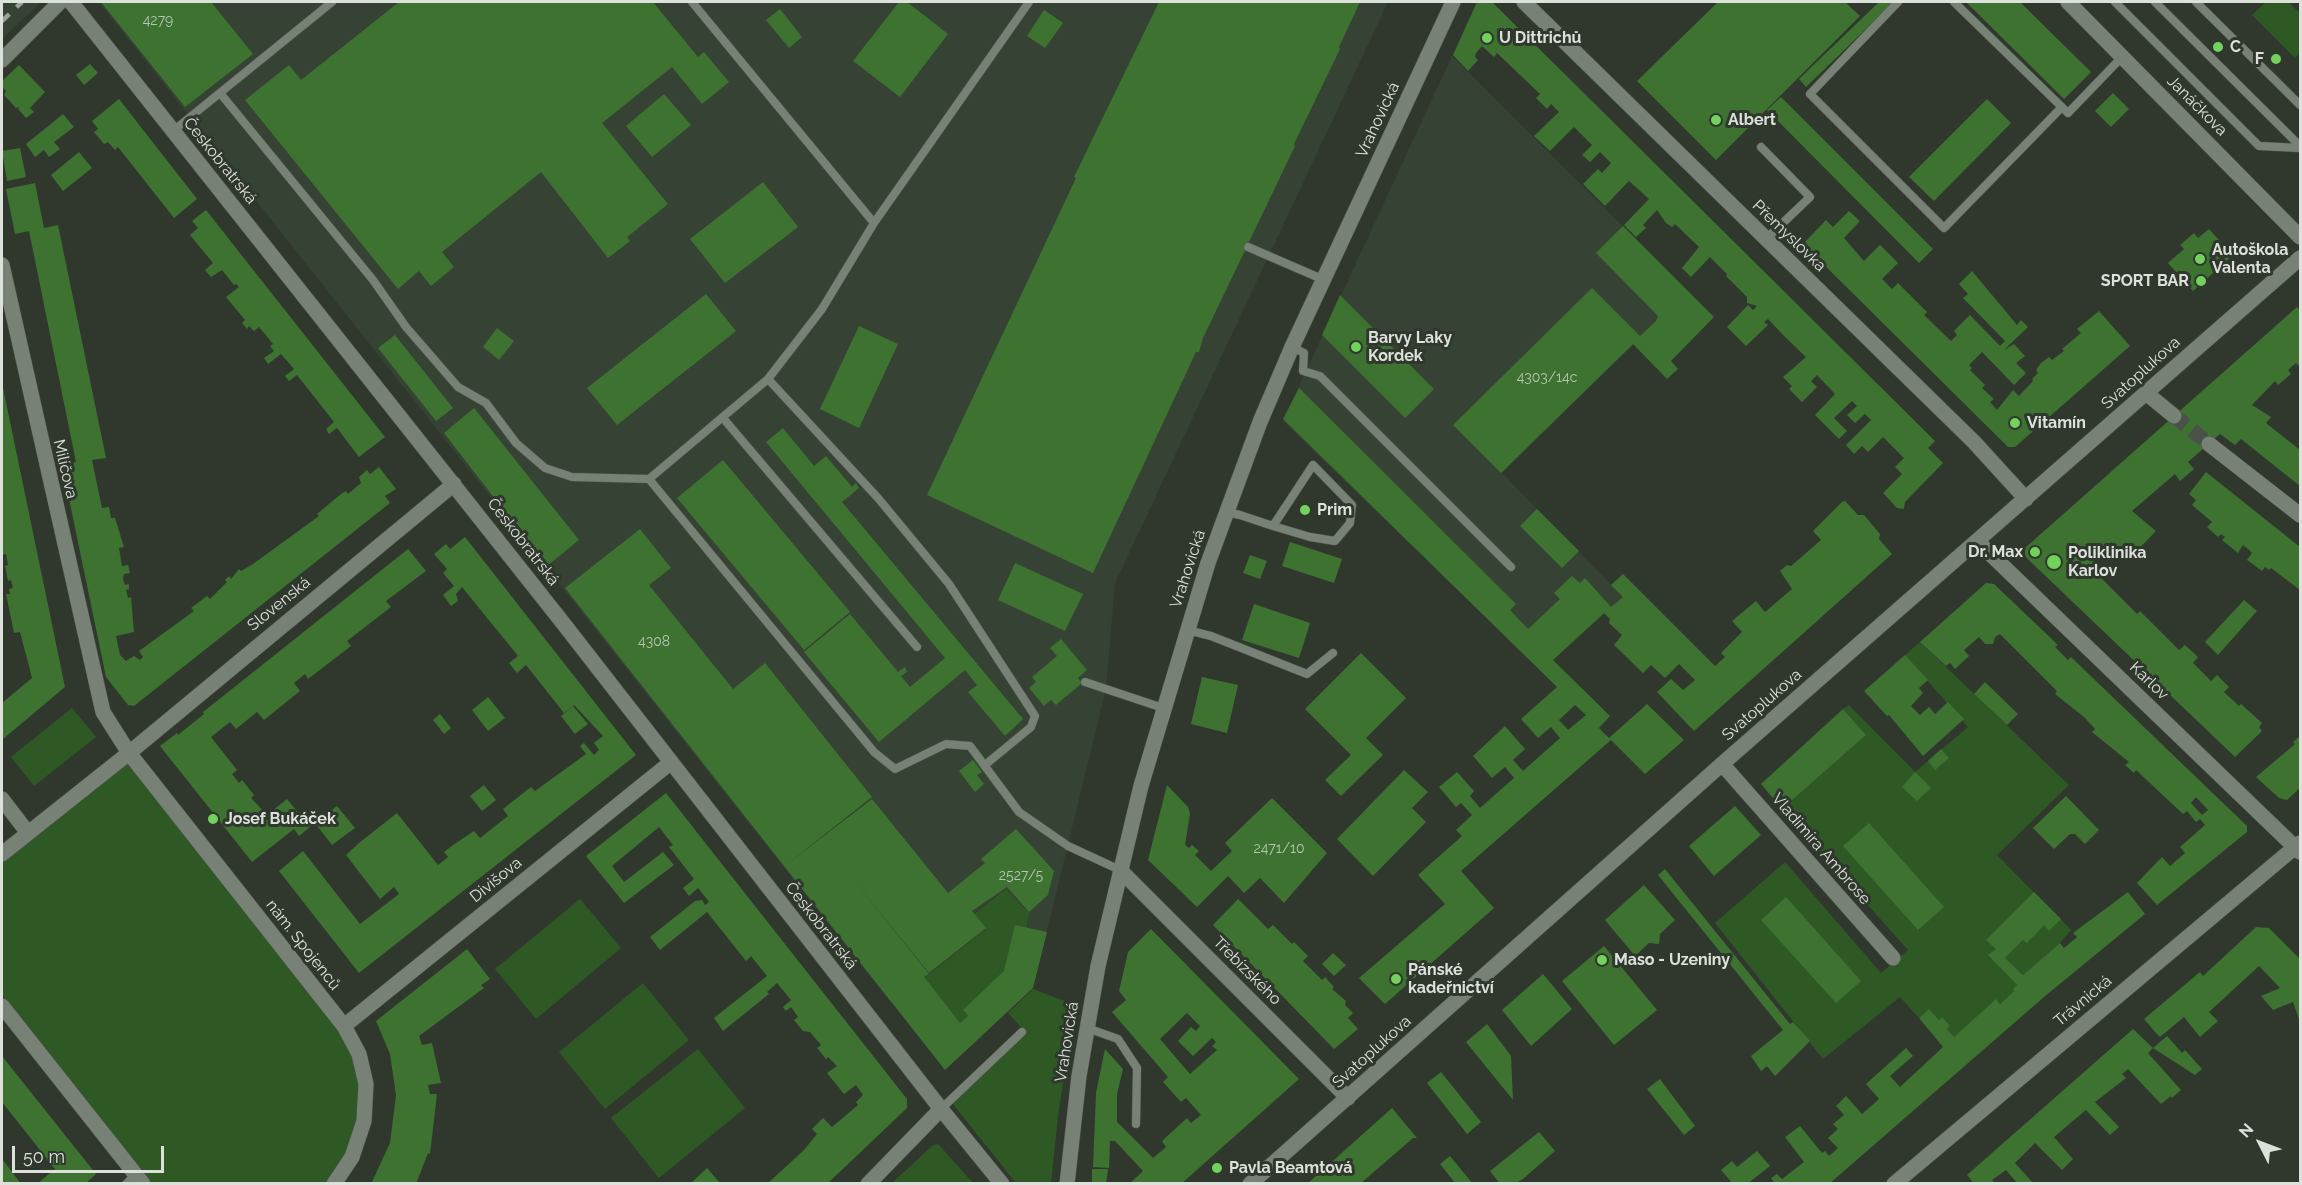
<!DOCTYPE html>
<meta charset="utf-8">
<style>
body{margin:0}
#map{position:relative;width:2302px;height:1185px;overflow:hidden;background:#30382e;font-family:Raleway,sans-serif}
canvas{display:block}
.frame{position:absolute;inset:0;border:3px solid #dce1db;pointer-events:none}
.north{position:absolute;left:2230px;top:1113px;width:60px;height:60px;-webkit-text-stroke:4px #30382e;paint-order:stroke;rotate:312deg;font-size:16px;font-weight:700;line-height:24px;text-align:center;color:#dce1db}
.north::after{content:'';display:block;margin:auto;width:21px;height:27px;background:#dce1db;clip-path:polygon(50% 0,100% 100%,50% 72%,0 100%)}
.scale{position:absolute;left:12px;top:1146px;width:152px;height:27px;box-sizing:border-box;border:3px solid #dce1db;border-top:0;padding-left:8px;font-size:18px;line-height:21px;white-space:nowrap;color:#dce1db;-webkit-text-stroke:4px #30382e;paint-order:stroke}
</style>
<div id="map">
<canvas width="2302" height="1185"></canvas>
<div class="frame"></div>
<div class="north">N</div>
<div class="scale">50 m</div>
</div>
<script>
const ctx = document.querySelector('canvas').getContext('2d');
ctx.lineJoin = 'round';
function fill(path, color) { ctx.fillStyle = color; ctx.fill(path, 'evenodd'); }
const shape = rows => new Path2D(rows.map(r => 'M' + r).join(''));
function stroke(path, color, width, dash) { ctx.strokeStyle = color; ctx.lineWidth = width; ctx.lineCap = dash ? 'butt' : 'round'; ctx.setLineDash(dash || []); ctx.stroke(path); }
function write(font, color, halo, rows, align = 'center') {
  ctx.font = font + ' Raleway,sans-serif'; ctx.lineWidth = 6; ctx.setLineDash([]); ctx.textBaseline = 'middle'; ctx.strokeStyle = halo; ctx.fillStyle = color; for (const [text, x, y, turn = 0] of rows) {
    ctx.save(); ctx.translate(x, y); ctx.rotate((+turn || 0) * Math.PI / 180); ctx.textAlign = isNaN(turn) ? turn : align; if (halo) ctx.strokeText(text, 0, 0); ctx.fillText(text, 0, 0); ctx.restore();
  }
}
const built = shape([
 [2,2,41,2,2,39],
 [99,2,1388,2,1115,583,1106,689,1046,934,1026,929,1006,889,974,914,986,929,891,1003],
 [1452,56,1688,291,1502,473,1623,597,1541,671,1283,421]
]);
const green = shape([
 [2266,2,2288,2,2300,13,2300,52,2295,58,2252,15],
 [1920,642,2069,785,1997,855,2071,930,2060,943,2023,975,2005,958,2023,940,2044,925,1996,949,1989,955,2017,985,2014,991,2000,1004,1996,1000,1954,1037,1947,1029,1950,1026,1941,1018,1939,1020,1929,1009,1919,1018,1900,997,1823,1059,1715,923,1785,862,1881,973,1908,950,1782,809,1866,735,1843,709,1849,705,1915,772,1968,727,1905,655],
 [72,708,96,737,34,786,11,757],
 [126,760,343,1036,360,1074,360,1129,341,1167,327,1183,151,1183,139,1173,2,994,2,858],
 [1006,889,1029,913,1026,929,1004,973,963,1011,968,1016,960,1024,924,978,986,929,974,914],
 [580,899,621,948,536,1019,495,969],
 [643,983,689,1040,605,1109,559,1052],
 [1033,989,1075,1005,1058,1116,1051,1183,1016,1183,952,1103,1026,1033,1008,1013],
 [698,1049,745,1108,659,1178,611,1118],
 [938,1144,973,1183,892,1183,932,1146]
]);
const building = shape([
 [101,2,211,2,253,54,185,107],
 [399,2,653,2,698,57,704,52,729,82,702,104,672,67,602,123,668,204,627,237,630,241,608,258,541,172,442,252,454,267,431,286,419,271,398,289,245,100,289,65,301,80],
 [899,2,907,2,948,34,900,97,853,61],
 [1159,2,1360,2,1339,47,1340,49,1294,144,1295,146,1203,338,1199,352,1196,352,1093,573,927,495,1076,178,1074,177],
 [1477,2,1492,2,1935,441,1928,448,1943,463,1905,502,1904,509,1897,508,1883,493,1902,474,1895,467,1904,458,1883,437,1868,452,1862,446,1854,454,1846,445,1871,420,1865,414,1855,423,1847,415,1857,406,1852,401,1834,418,1847,431,1839,439,1815,415,1835,394,1817,375,1811,381,1817,387,1802,402,1789,389,1792,386,1783,377,1806,357,1785,337,1768,319,1764,322,1768,325,1746,346,1727,327,1748,305,1753,310,1757,306,1747,303,1747,297,1726,276,1727,274,1710,257,1691,277,1682,268,1699,247,1675,224,1672,227,1666,223,1657,210,1643,225,1646,228,1636,237,1624,225,1649,199,1629,181,1605,206,1583,184,1598,169,1602,173,1611,163,1600,152,1590,162,1582,155,1592,145,1574,127,1550,151,1534,136,1559,112,1551,104,1547,109,1536,98,1540,94,1497,53,1494,57,1482,46,1476,53,1475,57,1478,60,1468,71,1453,55],
 [1718,2,1845,2,1860,16,1716,160,1637,81],
 [1879,2,1894,2,1806,87,1799,79],
 [1966,2,2020,2,2091,72,2064,99],
 [780,9,802,37,789,48,766,20],
 [1044,10,1063,23,1045,48,1027,36],
 [90,64,98,73,84,85,76,75],
 [19,65,45,92,30,108,34,112,26,118,18,109,20,107,16,108,4,95,6,91,2,87,2,81],
 [2113,93,2129,109,2111,127,2095,111],
 [664,94,691,125,652,157,626,126],
 [1781,97,1933,249,1919,263,1767,110],
 [119,99,197,199,174,218,118,147,115,150,108,142,104,144,94,132,98,129,92,121],
 [1987,99,2011,123,1934,201,1909,177],
 [63,114,74,127,54,142,60,149,49,157,44,150,35,157,26,144],
 [20,148,26,177,7,181,2,151],
 [79,152,92,168,63,191,51,175],
 [763,182,798,227,725,283,690,239],
 [35,183,44,228,58,225,106,458,92,460,102,508,109,507,111,518,115,518,124,547,119,548,122,566,128,565,130,573,124,574,123,579,125,585,129,584,129,589,126,590,128,598,131,597,134,632,116,636,120,655,126,661,134,656,140,660,143,657,139,651,194,611,191,608,207,596,210,599,227,582,225,580,229,576,231,579,239,569,241,571,253,564,319,516,317,514,341,494,346,491,348,494,361,483,359,477,367,470,370,474,379,467,396,489,385,496,390,503,134,706,128,705,106,677,62,465,76,462,29,231,15,234,6,189],
 [206,210,385,437,359,457,337,428,329,434,326,429,334,422,297,375,289,381,285,376,294,369,281,354,268,364,264,358,274,351,270,346,273,344,259,327,254,331,249,326,247,329,242,323,245,320,226,297,239,287,236,284,234,285,222,270,211,277,205,270,213,263,190,235,198,228,192,221],
 [1849,211,1860,221,1844,238,1864,261,1880,245,1898,263,1882,279,1892,289,1898,283,1927,312,1924,315,1951,341,1957,335,1954,331,1970,315,2000,346,2005,341,1963,298,1968,294,1959,284,1972,271,2017,325,2021,320,2028,327,2004,350,2014,344,2025,356,2016,363,2026,373,2014,385,1982,352,1969,365,1972,368,1970,370,1985,385,1982,388,1994,399,1990,402,1997,410,2013,390,2019,396,2033,381,2032,379,2038,373,2036,370,2041,363,2049,357,2052,360,2064,351,2062,349,2081,333,2077,329,2099,311,2130,346,2015,447,2008,447,1803,244,1826,220,1833,227],
 [1623,226,1714,317,1671,361,1678,369,1667,379,1633,344,1501,473,1453,425,1592,288,1640,336,1656,321,1658,316,1596,253],
 [2209,229,2233,255,2193,291,2168,263,2184,249,2180,245,2194,233,2198,238],
 [706,294,736,331,617,425,587,388],
 [1340,295,1434,389,1405,418,1322,335],
 [2297,307,2300,310,2300,367,2296,363,2288,370,2291,374,2278,385,2275,381,2252,405,2271,417,2266,423,2300,450,2300,486,2241,439,2235,445,2220,434,2188,462,2194,469,2180,481,2175,474,2132,511,2156,531,2129,559,2111,542,2099,554,2094,548,2084,556,2094,561,2104,576,2101,578,2137,614,2140,611,2179,650,2185,645,2198,657,2193,663,2211,681,2217,675,2229,687,2224,692,2239,706,2241,704,2262,723,2259,727,2262,731,2235,757,2034,565,2025,556,2025,548],
 [859,326,898,344,859,428,820,409],
 [497,328,514,341,499,360,483,347],
 [395,335,453,408,436,421,378,348],
 [2,383,65,687,3,739,2,703,32,678,20,632,14,633,6,594,10,594,9,589,13,588,11,580,8,581,5,566,8,565,6,554,2,555],
 [1299,388,1516,604,1510,610,1528,629,1560,599,1554,593,1572,576,1580,583,1585,578,1611,607,1623,597,1611,585,1623,574,1715,666,1725,657,1721,653,1742,632,1732,621,1756,601,1765,612,1792,589,1780,571,1787,565,1791,566,1821,540,1813,531,1842,502,1845,501,1858,515,1864,515,1880,534,1879,539,1892,554,1694,731,1657,692,1671,679,1683,690,1695,680,1679,664,1665,678,1651,665,1643,673,1614,645,1622,635,1609,623,1610,619,1604,613,1553,660,1610,716,1599,728,1609,738,1647,704,1684,740,1645,774,1611,740,1461,871,1494,908,1385,1004,1359,978,1445,904,1418,875,1462,836,1456,830,1472,815,1461,803,1456,807,1439,787,1457,772,1474,791,1470,796,1480,808,1514,778,1505,767,1492,778,1473,756,1505,726,1525,749,1513,760,1523,771,1560,738,1551,727,1538,738,1521,719,1557,687,1283,419],
 [1575,705,1586,715,1568,730,1559,720],
 [474,408,579,540,547,566,444,433],
 [783,428,814,466,826,456,852,487,856,483,859,488,842,502,1023,719,1005,736,968,692,977,685,965,670,879,742,804,652,850,614,898,672,905,667,907,672,901,676,910,687,945,658,766,442],
 [723,460,850,612,804,650,677,498],
 [2206,472,2300,547,2300,590,2271,568,2269,570,2265,567,2262,571,2247,560,2252,553,2248,549,2243,545,2238,553,2222,540,2225,537,2221,534,2218,537,2207,527,2212,522,2192,505,2196,500,2189,494],
 [1537,509,1579,551,1562,568,1520,526],
 [640,529,671,568,649,585,733,689,765,663,872,797,786,865,872,799,948,893,985,863,981,859,1016,829,1054,871,1048,895,1029,912,1007,887,972,911,986,928,929,973,848,873,929,974,924,977,960,1023,968,1016,963,1010,1004,971,1015,925,1047,932,1033,988,945,1070,565,588],
 [465,537,636,755,359,973,279,871,303,851,360,924,399,894,394,887,380,899,346,855,359,843,397,813,438,865,448,857,444,852,453,845,474,831,480,838,508,816,503,809,531,787,535,791,586,754,580,746,584,743,594,755,599,750,594,743,603,736,574,705,564,713,526,665,517,673,509,663,518,656,462,587,456,594,458,601,451,606,443,595,454,586,443,573,447,569,434,554,446,544,450,549],
 [1290,542,1342,559,1334,583,1282,566],
 [408,549,426,571,386,601,391,607,347,641,351,646,308,679,305,674,294,683,300,691,264,720,257,712,236,729,230,722,211,737,237,770,232,774,239,783,242,780,254,795,251,798,267,815,287,799,301,816,306,812,315,823,337,806,355,828,332,845,315,823,299,836,294,829,252,862,160,746,177,733,178,735,204,714,203,712],
 [1250,555,1267,561,1260,579,1243,573],
 [1015,563,1083,594,1065,631,998,600],
 [1986,583,1994,584,2058,645,2055,647,2068,660,2071,657,2247,826,2247,832,2157,905,2137,883,2162,857,2170,866,2185,853,2180,847,2205,825,2200,819,2196,822,2187,811,2183,814,2136,770,2134,773,2125,765,2129,762,2092,732,2095,729,2084,717,2055,694,2057,691,2000,634,1995,637,1993,644,1985,644,1979,637,1964,650,1969,656,1955,669,1950,663,1946,666,1920,642],
 [2196,797,2208,810,2202,815,2191,803],
 [2244,600,2257,611,2218,655,2205,642],
 [1254,604,1310,623,1299,658,1242,640],
 [1061,639,1087,670,1078,678,1082,683,1056,705,1051,700,1044,706,1029,688,1036,682,1032,677,1057,656,1050,648],
 [1361,653,1406,698,1366,738,1383,755,1341,796,1325,780,1351,755,1305,709],
 [1905,655,1928,680,1919,688,1923,693,1911,706,1920,715,1929,707,1935,714,1948,702,1964,719,1923,756,1889,715,1887,716,1864,691],
 [1202,677,1238,685,1227,733,1191,724],
 [1985,682,2018,714,2007,725,1974,694],
 [488,697,505,718,488,731,472,710],
 [573,706,588,724,575,734,561,716],
 [1843,709,1866,735,1782,809,1761,784],
 [440,714,451,728,444,734,433,720],
 [2300,736,2300,788,2287,800,2279,798,2256,777,2295,744,2293,742],
 [1941,749,1949,758,1935,770,1928,761],
 [973,760,982,772,977,775,984,784,975,792,959,771],
 [1404,770,1428,792,1412,808,1426,822,1373,876,1337,839],
 [1915,772,1931,788,1917,801,1902,787],
 [484,785,496,800,482,811,470,796],
 [1167,785,1188,807,1190,814,1185,845,1189,848,1192,845,1199,851,1195,855,1211,871,1232,851,1225,843,1272,798,1327,853,1284,903,1260,878,1244,893,1228,876,1197,907,1148,860],
 [666,793,907,1099,907,1108,827,1184,767,1184,804,1150,817,1134,812,1129,823,1118,832,1127,858,1105,856,1102,863,1095,856,1085,844,1094,827,1073,837,1066,828,1057,826,1059,817,1048,821,1045,810,1032,803,1031,794,1020,798,1017,791,1007,786,1011,783,1007,791,1000,777,983,767,992,769,994,723,1031,714,1018,767,976,751,956,746,961,707,912,660,950,650,937,695,901,702,900,705,905,709,902,698,888,689,896,683,888,694,879,669,847,673,845,659,827,612,866,624,882,663,852,674,865,624,903,586,856],
 [2066,796,2099,830,2085,844,2075,834,2070,834,2054,849,2033,828],
 [1735,806,1761,835,1714,876,1689,846],
 [1869,823,1944,907,1918,930,1843,846],
 [1665,869,1790,1024,1793,1022,1810,1041,1775,1076,1767,1066,1761,1071,1751,1056,1783,1030,1658,875],
 [1644,885,1675,920,1660,934,1659,944,1649,943,1635,956,1605,920],
 [2034,892,2061,919,2049,931,2044,925,2027,943,2023,940,2005,958,2023,975,2060,943,2064,948,2077,937,2073,933,2128,892,2145,914,2044,997,1829,1184,1775,1184,1771,1178,1777,1174,1782,1179,1804,1162,1785,1137,1800,1126,1822,1153,1825,1151,1829,1156,1838,1148,1828,1138,1838,1129,1833,1124,1844,1115,1836,1106,1846,1096,1862,1114,1879,1099,1866,1084,1906,1048,1913,1056,1890,1076,1900,1087,1943,1047,1919,1018,1929,1009,1939,1020,1942,1017,1950,1026,1947,1029,1954,1037,1996,999,2000,1004,2014,991,2013,989,2017,985,1988,955,1996,949,1986,940],
 [1786,897,1861,981,1836,1003,1761,920],
 [1238,899,1268,929,1273,925,1292,944,1294,942,1308,956,1303,961,1322,980,1325,977,1334,987,1332,989,1346,1001,1345,1005,1353,1013,1348,1018,1358,1029,1334,1049,1213,925],
 [2256,927,2269,928,2300,959,2300,1022,2293,1002,2273,1010,2261,996,2280,988,2259,966,2209,1012,2218,1021,2200,1037,2184,1017,2160,1037,2156,1033,2144,1019,2200,972,2203,976],
 [1151,929,1299,1079,1181,1184,1129,1184,1143,1171,1115,1141,1110,1141,1109,1168,1093,1167,1096,1093,1105,1049,1123,1069,1117,1094,1117,1122,1153,1158,1166,1147,1162,1141,1187,1118,1191,1123,1201,1115,1186,1098,1181,1102,1163,1082,1168,1077,1112,1012,1126,1000,1119,991,1128,952],
 [1187,1013,1200,1026,1196,1031,1191,1027,1178,1041,1193,1056,1212,1038,1216,1042,1212,1046,1217,1050,1190,1074,1160,1039],
 [1604,946,1657,1010,1614,1045,1562,981],
 [467,949,490,979,481,985,484,988,419,1036,422,1045,432,1043,441,1083,428,1085,430,1094,437,1094,430,1154,428,1153,416,1184,371,1184,390,1143,396,1095,390,1054,376,1021],
 [1333,953,1346,965,1334,976,1322,964],
 [1543,974,1572,1009,1531,1046,1502,1010],
 [1487,1024,1511,1056,1513,1100,1466,1042],
 [2133,1029,2153,1048,2167,1036,2182,1053,2185,1050,2202,1069,2195,1075,2153,1048,2148,1053,2181,1090,2172,1098,2171,1096,2161,1104,2128,1069,2122,1074,2126,1078,2095,1102,2119,1127,2110,1135,2086,1110,2054,1137,2073,1159,2062,1170,2035,1143,2015,1163,2034,1184,2018,1184,2006,1170,1992,1180,1995,1184,1974,1184,1967,1175],
 [2,1056,96,1174,85,1184,37,1184,55,1169,2,1102],
 [1441,1072,1481,1122,1467,1134,1427,1083],
 [1660,1079,1695,1126,1684,1135,1647,1089],
 [1392,1108,1417,1138,1413,1138,1360,1184,1307,1184],
 [1539,1132,1555,1151,1523,1179,1514,1184,1500,1184,1490,1171],
 [1757,1151,1770,1166,1747,1184,1733,1184,1721,1170,1732,1161,1737,1167],
 [1450,1156,1473,1184,1456,1184,1440,1164],
 [2,1159,15,1176,21,1184,2,1184],
 [707,1168,721,1184,690,1184],
 [1092,1169,1108,1169,1106,1184,1092,1184]
]);
const minorTunnel = shape([
 [2174,416,2209,444]
]);
const service = shape([
 [692,2,874,223],
 [1898,2,1810,94,1944,228,2062,107],
 [1954,2,2068,113,2122,57],
 [2115,2,2259,146,2300,148],
 [2155,2,2300,146],
 [2196,2,2300,105],
 [220,93,373,280,406,327,458,387,486,403,516,443,545,468,572,477,649,479],
 [173,131,332,2],
 [1761,147,1810,197,1766,239],
 [1248,247,1322,279],
 [1292,347,1304,353,1303,371,1320,376,1511,567],
 [768,379,822,309,874,223,1029,2],
 [723,418,917,647],
 [1226,512,1240,515,1273,526,1310,537,1335,541,1350,523,1352,505,1313,465,1273,526],
 [1187,630,1211,636,1307,674,1333,653],
 [1085,682,1163,708],
 [985,765,1031,727,1035,716,949,584,878,498,768,379,649,479,874,752,895,769,946,744,970,746,1019,812,1068,846,1120,870],
 [1087,1028,1118,1039,1137,1068,1136,1124],
 [941,1109,1022,1032],
 [126,1184,135,1175]
]);
const minor = shape([
 [71,2,563,623,941,1109,1002,1184],
 [1524,2,1974,442,2026,499],
 [2068,2,2300,237],
 [2,60,60,2],
 [2,265,103,712,129,753,344,1026,359,1054,366,1084,364,1121,352,1157,334,1184],
 [2146,393,2174,416],
 [2209,444,2300,515],
 [1978,542,2300,852],
 [1722,764,1893,958],
 [2,799,28,833],
 [2,854,129,753,454,484],
 [1120,870,1348,1098],
 [2,1006,143,1184],
 [344,1026,670,763],
 [868,1184,941,1109],
 [1250,1184,1722,764,2300,258],
 [1894,1184,2300,843]
]);
const tertiary = shape([
 [1067,1184,1079,1076,1098,966,1141,786,1208,563,1260,422,1292,347,1453,2]
]);
const rail = shape([
 [2,21,22,2]
]);
const markers = [
 [1487,38,6,"#73d25d"],
 [2218,47,6,"#73d25d"],
 [2276,59,6,"#73d25d"],
 [1716,120,6,"#73d25d"],
 [2200,259,6,"#73d25d"],
 [2201,281,6,"#73d25d"],
 [1356,347,6,"#73d25d"],
 [2015,423,6,"#73d25d"],
 [1305,510,6,"#73d25d"],
 [2035,552,6,"#73d25d"],
 [2054,562,8,"#73d25d"],
 [213,819,6,"#73d25d"],
 [1602,960,6,"#73d25d"],
 [1396,979,6,"#73d25d"],
 [1217,1168,6,"#73d25d"]
];
const numberNames = [
 ["4279",158,21],
 ["4303/14c",1547,378],
 ["4308",654,642],
 ["2471/10",1279,849],
 ["2527/5",1021,876]
];
const poiNames = [
 ["U Dittrichů",1499,38],
 ["C",2230,47],
 ["F",2264,59,"right"],
 ["Albert",1728,120],
 ["Autoškola",2212,250],
 ["Valenta",2212,268],
 ["SPORT BAR",2189,281,"right"],
 ["Barvy Laky",1368,338],
 ["Kordek",1368,356],
 ["Vitamín",2027,423],
 ["Prim",1317,510],
 ["Dr. Max",2023,552,"right"],
 ["Poliklinika",2068,553],
 ["Karlov",2068,571],
 ["Josef Bukáček",225,819],
 ["Maso - Uzeniny",1614,960],
 ["Pánské",1408,970],
 ["kadeřnictví",1408,988],
 ["Pavla Beamtová",1229,1168]
];
const streetNames = [
 ["Janáčkova",2197,106,45],
 ["Vrahovická",1378,120,-65],
 ["Českobratrská",220,161,51],
 ["Přemyslovka",1789,236,44],
 ["Svatoplukova",2141,373,-42],
 ["Milíčova",65,469,77],
 ["Českobratrská",523,542,52],
 ["Vrahovická",1188,569,-72],
 ["Slovenská",279,604,-39],
 ["Karlov",2149,681,44],
 ["Svatoplukova",1762,705,-41],
 ["Vladimíra Ambrose",1821,849,49],
 ["Divišova",496,880,-39],
 ["Českobratrská",821,926,52],
 ["nám. Spojenců",303,945,52],
 ["Třebízského",1247,971,45],
 ["Trávnická",2083,1001,-40],
 ["Vrahovická",1067,1042,-81],
 ["Svatoplukova",1372,1052,-42]
];
fill(built, '#364334');
fill(green, '#2e5925');
fill(building, '#3d7231');
stroke(minorTunnel, '#4a5148', 15, [15, 8]);
stroke(service, '#4f564d', 9);
stroke(minor, '#4f564d', 16);
stroke(tertiary, '#4f564d', 16);
stroke(service, '#788175', 8);
stroke(minor, '#788175', 15);
stroke(tertiary, '#788175', 15);
stroke(rail, '#9ba19a', 4.5, [10, 10]);
for (const [x, y, r, color] of markers) { const dot = new Path2D(); dot.arc(x, y, r, 0, 2 * Math.PI); ctx.fillStyle = color; ctx.fill(dot); stroke(dot, '#30382e', 2); }
write('14px', '#b4c5b0', null, numberNames);
write('bold 16px', '#dce1db', '#30382e', poiNames, 'left');
write('16px', '#dce1db', '#30382e', streetNames);
</script>
